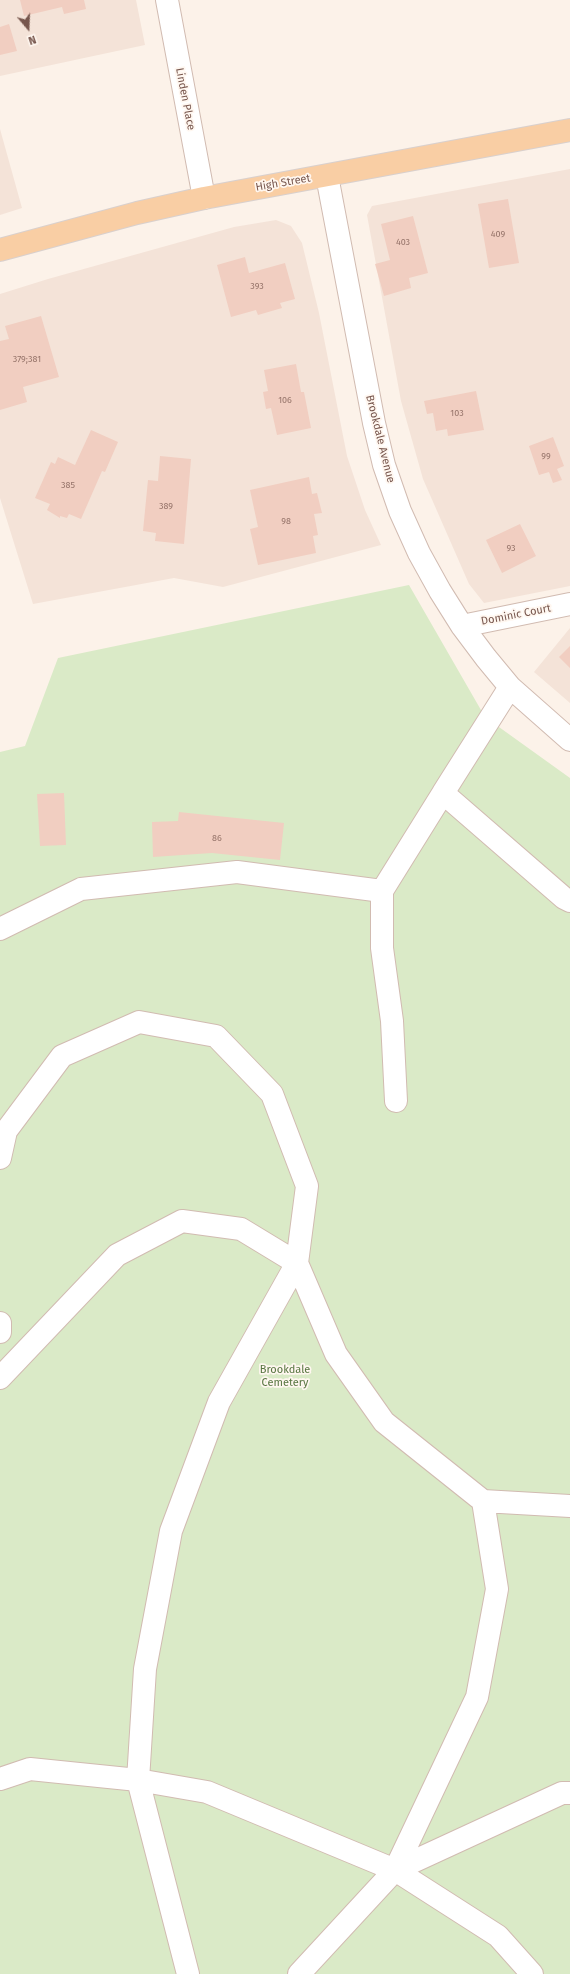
<!DOCTYPE html>
<style>
body{margin:0}
#map{position:relative;width:570px;height:1974px;overflow:hidden;background:#fcf2e9;font-family:"Fira Sans",sans-serif}
canvas{display:block}
.north{position:absolute;left:8px;top:8px;width:40px;height:40px;-webkit-text-stroke:3px #fff7f0;paint-order:stroke;rotate:161deg;font-size:11px;font-weight:700;line-height:16px;text-align:center;color:#77564d}
.north::after{content:'';display:block;margin:auto;width:14px;height:18px;background:#77564d;clip-path:polygon(50% 0,100% 100%,50% 72%,0 100%)}
</style>
<div id="map">
<canvas width="570" height="1974"></canvas>
<div class="north">N</div>
</div>
<script>
const ctx = document.querySelector('canvas').getContext('2d');
ctx.lineJoin = 'round';
function fill(path, color) { ctx.fillStyle = color; ctx.fill(path, 'evenodd'); }
const shape = rows => new Path2D(rows.map(r => 'M' + r).join(''));
function stroke(path, color, width, dash) { ctx.strokeStyle = color; ctx.lineWidth = width; ctx.lineCap = dash ? 'butt' : 'round'; ctx.setLineDash(dash || []); ctx.stroke(path); }
function write(font, color, halo, rows, align = 'center') {
  ctx.font = font + ' "Fira Sans",sans-serif'; ctx.lineWidth = 3.5; ctx.setLineDash([]); ctx.textBaseline = 'middle'; ctx.strokeStyle = halo; ctx.fillStyle = color; for (const [text, x, y, turn = 0] of rows) {
    ctx.save(); ctx.translate(x, y); ctx.rotate((+turn || 0) * Math.PI / 180); ctx.textAlign = isNaN(turn) ? turn : align; if (halo) ctx.strokeText(text, 0, 0); ctx.fillText(text, 0, 0); ctx.restore();
  }
}
const residential = shape([
 [0,0,136,0,145,45,0,76],
 [0,129,22,208,0,215],
 [570,169,570,586,484,603,469,584,423,479,401,401,367,215,372,206],
 [276,220,291,226,302,243,319,313,347,456,365,510,381,545,223,587,174,578,33,604,0,498,0,294,48,279,234,227],
 [570,628,570,703,534,672]
]);
const green = shape([
 [409,585,485,717,570,778,570,1974,0,1974,0,752,25,746,58,658]
]);
const building = shape([
 [20,0,84,0,86,9,64,14,62,7,24,16],
 [9,24,17,51,0,55,0,27],
 [508,199,519,263,489,268,478,204],
 [413,216,428,273,409,278,411,288,384,296,375,264,390,260,381,224],
 [245,257,249,273,285,263,295,299,280,303,282,308,258,315,256,310,231,317,217,265],
 [41,316,59,377,23,387,27,402,0,410,0,341,9,339,5,326],
 [296,364,301,392,304,392,311,428,277,435,271,408,266,409,263,392,268,391,264,370],
 [476,391,484,430,448,436,447,429,436,431,433,413,427,414,424,401],
 [91,430,118,442,105,472,102,471,81,519,69,514,67,518,60,516,60,518,47,510,50,504,35,498,51,462,55,464,58,457,75,465],
 [553,437,564,466,557,469,562,480,553,483,549,472,539,475,529,446],
 [160,456,191,459,184,544,155,541,156,533,143,531,148,480,158,481],
 [309,477,312,494,317,493,322,513,314,514,318,535,313,536,316,553,258,565,250,529,258,527,250,490],
 [520,524,536,556,502,573,486,540],
 [570,646,570,668,559,657],
 [64,793,66,845,40,846,37,794],
 [179,812,284,823,280,860,212,853,153,857,152,822,178,821]
]);
const minor = shape([
 [167,0,204,198],
 [327,176,374,423,384,465,400,511,419,553,440,591,462,626,486,658,510,687,570,740],
 [462,626,570,604],
 [443,793,510,687],
 [382,891,382,948,392,1021,396,1101],
 [0,929,81,889,237,872,382,891,443,793,564,898,570,901],
 [0,1158,6,1131,62,1056,139,1022,216,1036,272,1094,307,1186,297,1263,219,1402,171,1531,145,1669,138,1780,188,1974],
 [0,1323,0,1332],
 [0,1378,117,1255,182,1221,241,1229,297,1263,336,1354,384,1422,483,1501,570,1506],
 [0,1779,30,1769,138,1780,207,1792,395,1870,498,1936,532,1974],
 [395,1870,562,1793,570,1793],
 [299,1974,395,1870,477,1697,497,1589,483,1501]
]);
const major = shape([
 [0,250,137,213,204,198,570,130]
]);
const numberNames = [
 ["409",498,234],
 ["403",403,242],
 ["393",257,286],
 ["379;381",27,359],
 ["106",285,400],
 ["103",457,413],
 ["99",546,456],
 ["385",68,485],
 ["389",166,506],
 ["98",286,521],
 ["93",511,548],
 ["86",217,838]
];
const streetNames = [
 ["Linden Place",185,99,79],
 ["High Street",283,183,-10],
 ["Brookdale Avenue",380,439,76],
 ["Dominic Court",516,615,-11]
];
const parkNames = [
 ["Brookdale",285,1370],
 ["Cemetery",285,1383]
];
fill(residential, '#f4e3d8');
fill(green, '#daeac7');
fill(building, '#f1cec1');
stroke(minor, '#d1bbb1', 24);
stroke(major, '#d9d0cd', 24);
stroke(minor, '#fff', 22);
stroke(major, '#f9cea4', 22);
write('9px', '#96746a', null, numberNames);
write('11px', '#77564d', '#fff7f0', streetNames);
write('11px', '#587641', '#fff7f0', parkNames);
</script>
